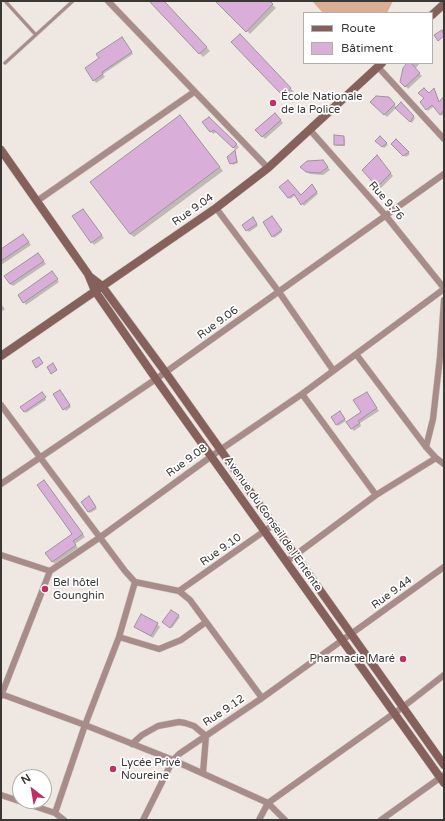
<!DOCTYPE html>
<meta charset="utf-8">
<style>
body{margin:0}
#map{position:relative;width:445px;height:821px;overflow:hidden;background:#efe7e2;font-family:"Varela Round",sans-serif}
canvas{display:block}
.frame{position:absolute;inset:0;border:2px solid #3a3735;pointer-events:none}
.legend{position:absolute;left:303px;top:12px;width:130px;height:52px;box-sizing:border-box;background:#fff;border:1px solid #b0afae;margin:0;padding:5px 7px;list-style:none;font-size:12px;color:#3a3735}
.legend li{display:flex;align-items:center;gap:8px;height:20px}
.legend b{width:20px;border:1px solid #b0afae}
.north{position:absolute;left:12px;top:769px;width:40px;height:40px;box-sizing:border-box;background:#fff;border:1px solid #b0afae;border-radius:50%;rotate:329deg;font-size:11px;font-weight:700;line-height:16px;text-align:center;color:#3a3735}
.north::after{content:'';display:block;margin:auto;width:14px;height:18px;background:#bd3165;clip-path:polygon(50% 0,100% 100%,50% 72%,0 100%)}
</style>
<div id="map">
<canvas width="445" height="821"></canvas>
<div class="frame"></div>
<ul class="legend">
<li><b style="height:5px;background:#86605b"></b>Route</li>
<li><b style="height:11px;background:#d9afd9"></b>Bâtiment</li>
</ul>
<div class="north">N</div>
</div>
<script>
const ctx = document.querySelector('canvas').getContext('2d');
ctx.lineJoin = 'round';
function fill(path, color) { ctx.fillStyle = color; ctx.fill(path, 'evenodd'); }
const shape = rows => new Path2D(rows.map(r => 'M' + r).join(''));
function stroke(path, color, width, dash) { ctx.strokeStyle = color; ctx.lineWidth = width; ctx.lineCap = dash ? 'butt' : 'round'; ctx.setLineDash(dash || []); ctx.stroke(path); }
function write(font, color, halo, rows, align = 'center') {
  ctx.font = font + ' "Varela Round",sans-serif'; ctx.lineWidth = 3.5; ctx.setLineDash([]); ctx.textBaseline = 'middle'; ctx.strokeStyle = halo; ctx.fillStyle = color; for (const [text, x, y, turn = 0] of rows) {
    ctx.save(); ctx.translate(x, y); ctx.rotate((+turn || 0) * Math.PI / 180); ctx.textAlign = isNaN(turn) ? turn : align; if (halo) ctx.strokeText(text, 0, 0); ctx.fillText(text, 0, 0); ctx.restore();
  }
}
const green = shape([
 [312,1,393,1,387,13,323,13]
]);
const shadow = shape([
 [150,1,163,1,210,51,203,57],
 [216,1,268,1,276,8,250,34],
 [239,36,294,92,287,98,233,42],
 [124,40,133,54,103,74,105,77,96,83,86,69],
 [409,63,420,63,415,69,422,76,408,89,401,81],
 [434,89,440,103,444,99,444,113,442,116,434,106,428,111,422,102],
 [389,98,397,108,401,104,415,118,412,123,396,108,387,117,371,102],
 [275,114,283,123,265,139,257,130],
 [180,116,223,171,134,237,130,234],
 [209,118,239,147,236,150,217,132,213,134,211,131],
 [343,137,345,139,345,146,337,146,335,145],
 [380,138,388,145,384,148,377,141],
 [396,140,410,154,406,157,393,144],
 [235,151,238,163,233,165,228,157],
 [379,159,393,176,380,189,378,186],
 [323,161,330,170,323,175,310,174,304,170],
 [280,187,301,196,313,187,318,194,304,206,296,195,290,199],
 [85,213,104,238,94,245,92,242],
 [253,218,258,226,249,232,243,225],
 [273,219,282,232,274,238,273,236],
 [26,238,31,245,1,265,1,250],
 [38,254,46,264,13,286,10,284],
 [54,275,59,282,26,305,24,302],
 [1,304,5,309,1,312],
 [62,392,71,407,66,411,64,409],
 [42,393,46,400,26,413,22,407],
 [369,395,379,411,360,423,361,426,354,431,352,429,362,413],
 [342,414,346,421,338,426,332,418],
 [44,481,85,537,75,544,78,548,55,564,52,561,73,534],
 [90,499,97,509,90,513,89,512],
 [178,616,180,617,172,628,165,624],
 [157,624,160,627,153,638,135,627]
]);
const building = shape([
 [149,1,164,1,207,47,199,54,149,1],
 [215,1,270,1,273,4,246,32,215,1],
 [442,30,444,36,438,41,434,35,442,30],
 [240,34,291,88,283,96,231,42,240,34],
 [122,37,132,52,102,72,103,74,93,81,85,68,99,58,96,54,122,37],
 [407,63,411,63,420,73,405,87,400,82,403,68,407,63],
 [424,88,429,93,434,88,439,102,444,96,444,110,440,115,432,105,426,110,420,102,424,98,418,93,424,88],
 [376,96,389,97,395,104,384,115,370,102,376,96],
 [401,102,414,116,410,122,395,108,401,102],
 [275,113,281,120,262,137,255,130,275,113],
 [180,115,220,167,130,234,90,182,180,115],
 [209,117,237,144,233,148,214,130,210,132,202,122,209,117],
 [334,135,344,136,344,145,334,145,334,135],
 [380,136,387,143,382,147,375,141,380,136],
 [396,139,409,152,403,156,391,144,396,139],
 [235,150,237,162,230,164,227,157,235,150],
 [377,155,391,173,377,187,362,170,377,155],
 [323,160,328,167,320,173,306,172,300,167,307,161,323,160],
 [288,180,301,195,312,184,317,192,301,205,294,194,288,198,279,187,288,180],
 [83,209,102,235,91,243,72,216,83,209],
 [272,216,282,230,272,237,263,222,272,216],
 [253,217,257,224,246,231,242,225,253,217],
 [23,234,29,242,1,261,1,249,23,234],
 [38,253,44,261,10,284,4,276,38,253],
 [52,271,58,279,23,303,18,295,52,271],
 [39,357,43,363,36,368,32,361,39,357],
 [53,363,57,370,51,374,47,367,53,363],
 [60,390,70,405,63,410,53,394,60,390],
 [42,392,46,397,24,412,20,407,42,392],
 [367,392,377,408,358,421,360,423,351,429,346,422,361,412,353,400,367,392],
 [340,411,345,419,336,425,331,417,340,411],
 [44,480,83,534,73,541,76,545,52,562,45,553,72,534,37,485,44,480],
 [89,496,96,507,88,512,81,502,89,496],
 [171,610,179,615,170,628,162,622,171,610],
 [141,614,158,623,151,636,134,627,141,614]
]);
const lane = shape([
 [5,1,36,35],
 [5,63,73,1]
]);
const street = shape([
 [108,1,268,168],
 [378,67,444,139],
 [310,130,386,216,444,288],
 [37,201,194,92],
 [216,208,279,292,333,370],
 [356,354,426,447,436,458,444,464],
 [302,394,376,495],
 [1,405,125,571,135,582,179,591,190,600,262,698],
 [426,447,433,419,440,357,444,300],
 [1,484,156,379,444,174],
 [1,555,50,571],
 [286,562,376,495,436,458],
 [179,591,273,525],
 [119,637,159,649,181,640,206,622],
 [1,694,85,725,173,760,268,803,285,820],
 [1,696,50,571,99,538,220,450,302,394,444,289],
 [132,744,142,735,158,726,179,722,185,723,194,726,206,736,203,773],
 [1,795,55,813,64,820],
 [55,813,85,725,119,637,135,582],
 [143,820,173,760,179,754,262,698,444,567],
 [259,820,268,803,403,707,444,675],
 [381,820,444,775]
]);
const secondary = shape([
 [432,15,444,4],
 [1,150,88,274,95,291,156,379,444,783],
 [89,276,102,286,166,373,444,765],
 [1,356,216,208,268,168,382,63]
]);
const markers = [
 [273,103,4,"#bd3165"],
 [45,589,4,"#bd3165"],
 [403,659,4,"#bd3165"],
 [113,769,4,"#bd3165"]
];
const poiNames = [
 ["École Nationale",281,97],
 ["de la Police",281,110],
 ["Bel hôtel",53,583],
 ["Gounghin",53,596],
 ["Pharmacie Maré",395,659,"right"],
 ["Lycée Privé",121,763],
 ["Noureine",121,776]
];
const streetNames = [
 ["Rue 9.76",386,201,49],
 ["Rue 9.04",193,210,-35],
 ["Rue 9.06",218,323,-36],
 ["Rue 9.08",187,461,-36],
 ["Avenue du Conseil de l'Entente",273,524,55],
 ["Rue 9.10",221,550,-35],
 ["Rue 9.44",392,593,-36],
 ["Rue 9.12",224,711,-34]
];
fill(green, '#d9ae94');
fill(shadow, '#0003');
fill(building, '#d9afd9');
stroke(building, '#9b959b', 1);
stroke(lane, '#cbc4bf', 4);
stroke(street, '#cbc4bf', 7);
stroke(secondary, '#cbc4bf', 9);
stroke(lane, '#a78c89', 3);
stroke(street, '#a78c89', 6);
stroke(secondary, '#86605b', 8);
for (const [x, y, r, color] of markers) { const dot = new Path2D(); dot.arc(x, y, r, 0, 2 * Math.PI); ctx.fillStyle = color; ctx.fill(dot); stroke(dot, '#fff', 1.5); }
write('11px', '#3a3735', '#fff', poiNames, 'left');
write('11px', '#3a3735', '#fff', streetNames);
</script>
